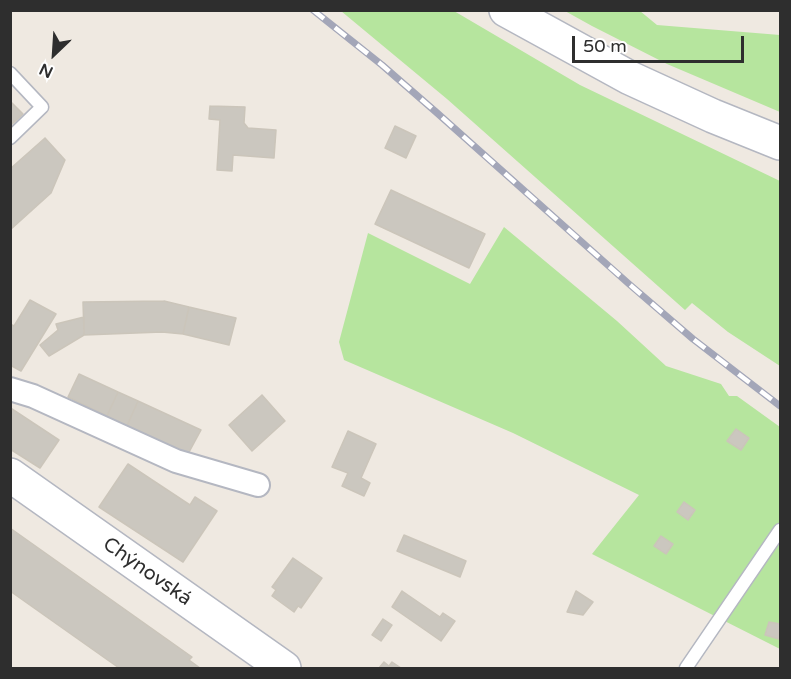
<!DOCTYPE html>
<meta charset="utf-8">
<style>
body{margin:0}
#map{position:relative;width:791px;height:679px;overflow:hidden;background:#efe9e1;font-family:"Varela Round",sans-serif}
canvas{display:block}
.frame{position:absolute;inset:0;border:12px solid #2e2e2e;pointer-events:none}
.north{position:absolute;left:24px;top:24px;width:60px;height:60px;-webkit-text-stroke:4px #fff;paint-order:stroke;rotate:205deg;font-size:16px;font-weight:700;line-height:24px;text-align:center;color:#2e2e2e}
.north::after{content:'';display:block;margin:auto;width:21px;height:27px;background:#2e2e2e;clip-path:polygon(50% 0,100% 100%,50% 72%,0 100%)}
.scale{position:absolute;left:572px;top:36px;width:172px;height:27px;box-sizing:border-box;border:3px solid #2e2e2e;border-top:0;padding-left:8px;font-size:18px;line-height:21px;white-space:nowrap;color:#2e2e2e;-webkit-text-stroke:4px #fff;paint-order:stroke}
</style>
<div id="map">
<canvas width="791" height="679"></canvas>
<div class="frame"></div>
<div class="north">N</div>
<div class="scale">50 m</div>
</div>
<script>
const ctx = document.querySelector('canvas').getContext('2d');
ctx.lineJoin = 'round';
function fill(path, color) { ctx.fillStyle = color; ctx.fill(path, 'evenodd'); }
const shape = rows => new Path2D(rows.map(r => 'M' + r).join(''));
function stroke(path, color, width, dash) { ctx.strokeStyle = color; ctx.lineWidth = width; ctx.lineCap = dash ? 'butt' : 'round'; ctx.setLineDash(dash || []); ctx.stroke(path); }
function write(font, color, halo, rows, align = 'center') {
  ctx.font = font + ' "Varela Round",sans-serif'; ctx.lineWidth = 4.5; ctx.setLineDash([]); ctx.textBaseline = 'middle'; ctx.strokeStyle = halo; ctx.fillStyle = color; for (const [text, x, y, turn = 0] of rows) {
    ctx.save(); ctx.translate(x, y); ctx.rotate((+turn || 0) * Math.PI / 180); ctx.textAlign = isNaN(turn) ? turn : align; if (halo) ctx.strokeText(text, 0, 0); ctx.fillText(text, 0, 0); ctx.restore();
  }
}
const green = shape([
 [341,11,454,11,580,85,780,181,780,366,728,332,692,303,685,310,447,99],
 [565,11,640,11,657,25,780,35,780,112,667,64,592,26],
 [504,227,617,321,666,366,721,384,729,396,737,396,780,427,780,649,592,554,639,495,513,433,344,360,339,342,368,233,470,284]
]);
const building = shape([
 [10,101,23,114,10,126,10,101],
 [210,106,245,107,244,123,248,128,276,130,274,158,233,155,232,171,217,170,220,120,209,119,210,106],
 [395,126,416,136,406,158,385,148,395,126],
 [45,138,65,160,51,193,10,230,10,169,45,138],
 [391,190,485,234,469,268,375,224,391,190],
 [30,300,56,314,21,371,10,365,10,324,14,326,30,300],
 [164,301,189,307,183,334,162,332,84,335,83,302,164,301],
 [189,307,236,318,229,345,183,334,189,307],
 [84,317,84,335,49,356,40,345,58,330,56,324,84,317],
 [79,374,118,392,107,416,68,397,79,374],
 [118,392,138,401,127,426,107,416,118,392],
 [262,395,285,421,252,451,229,425,262,395],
 [138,401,201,430,188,454,127,426,138,401],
 [12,409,59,440,40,468,10,449,10,412,12,409],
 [736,429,749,438,741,450,727,441,736,429],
 [348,431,376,444,361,478,370,483,364,496,342,486,348,473,332,467,348,431],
 [128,464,190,505,195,497,217,511,183,562,99,507,128,464],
 [684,502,695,510,688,520,677,512,684,502],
 [10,528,192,657,189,660,200,668,119,668,10,591,10,528],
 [404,535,466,561,460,577,397,551,404,535],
 [661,536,673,544,666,554,654,546,661,536],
 [293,558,322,578,301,608,298,606,294,612,272,596,276,590,272,587,293,558],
 [402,591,440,617,443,613,455,621,441,641,392,607,402,591],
 [576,591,593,602,583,615,567,612,576,591],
 [383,619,392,625,381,641,372,635,383,619],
 [769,622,780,624,779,639,765,635,769,622],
 [384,662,389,666,392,662,401,668,379,668,384,662]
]);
const lane = shape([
 [10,73,42,107,10,138],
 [686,668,780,530]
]);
const street = shape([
 [10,389,33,396,176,461,258,485]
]);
const secondary = shape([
 [506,10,630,78,713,116,780,143],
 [10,475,284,668]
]);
const rail = shape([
 [313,10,382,65,436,112,629,284,693,339,780,406]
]);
const streetNames = [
 ["Chýnovská",147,572,35]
];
fill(green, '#b6e59e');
fill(building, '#cbc7bf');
stroke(building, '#cbc5ba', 1.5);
stroke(lane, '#b4b7c1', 15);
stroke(street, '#b4b7c1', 26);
stroke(secondary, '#b4b7c1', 36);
stroke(lane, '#fff', 12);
stroke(street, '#fff', 22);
stroke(secondary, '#fff', 33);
stroke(rail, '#a3a6b8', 7);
stroke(rail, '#fff', 4.5, [14]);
write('20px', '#2e2e2e', '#fff', streetNames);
</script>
